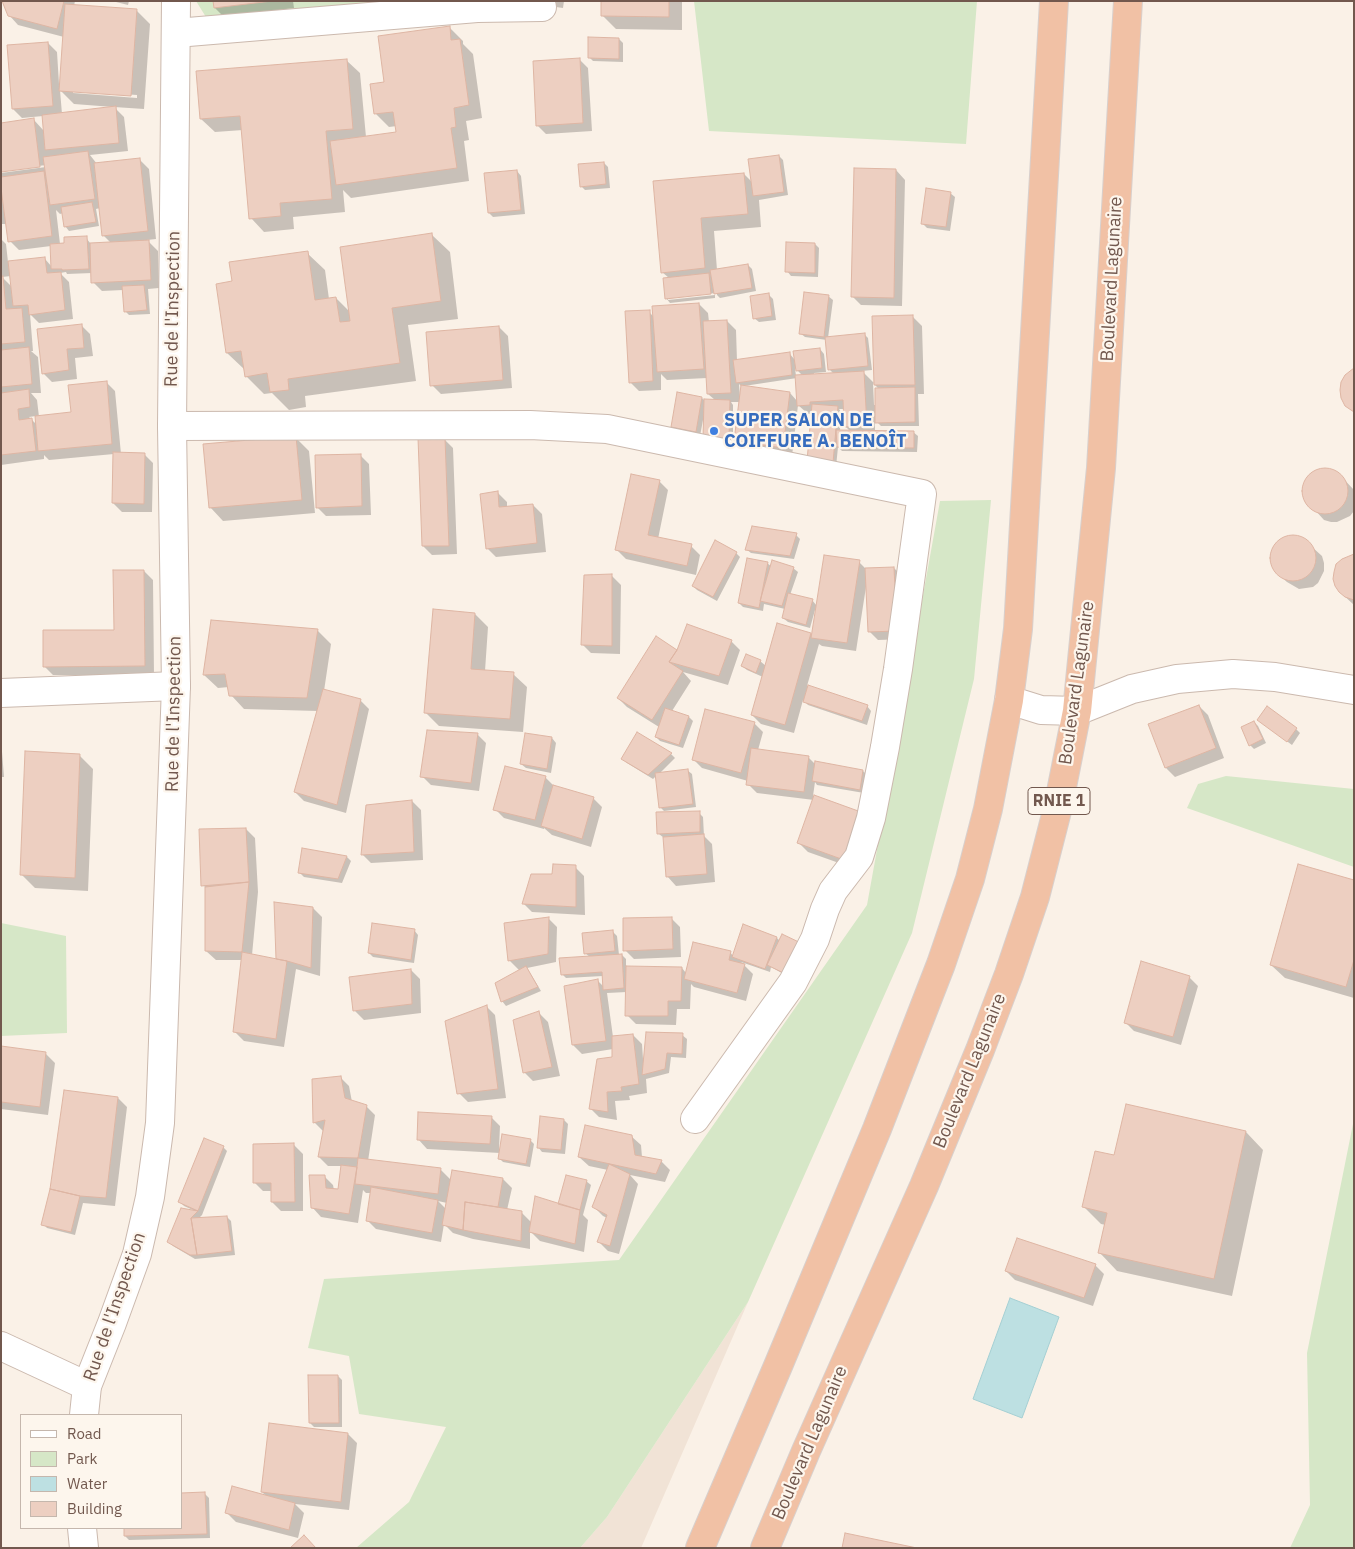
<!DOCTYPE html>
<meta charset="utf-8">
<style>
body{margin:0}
#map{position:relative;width:1355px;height:1549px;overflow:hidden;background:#faf1e7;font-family:"IBM Plex Sans",sans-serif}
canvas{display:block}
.frame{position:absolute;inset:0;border:2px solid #72584e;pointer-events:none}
.legend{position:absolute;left:20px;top:1414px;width:162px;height:115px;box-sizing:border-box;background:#fdf6ed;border:1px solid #c5b7ad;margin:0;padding:6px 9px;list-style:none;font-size:15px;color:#72584e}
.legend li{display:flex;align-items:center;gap:10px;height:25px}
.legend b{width:25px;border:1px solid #c5b7ad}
</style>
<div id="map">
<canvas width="1355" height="1549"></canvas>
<div class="frame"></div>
<ul class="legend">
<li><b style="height:6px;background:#fff"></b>Road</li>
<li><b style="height:14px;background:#d6e7c7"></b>Park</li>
<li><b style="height:14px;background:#bde0e2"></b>Water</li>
<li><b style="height:14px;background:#edcfc1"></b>Building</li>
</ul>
</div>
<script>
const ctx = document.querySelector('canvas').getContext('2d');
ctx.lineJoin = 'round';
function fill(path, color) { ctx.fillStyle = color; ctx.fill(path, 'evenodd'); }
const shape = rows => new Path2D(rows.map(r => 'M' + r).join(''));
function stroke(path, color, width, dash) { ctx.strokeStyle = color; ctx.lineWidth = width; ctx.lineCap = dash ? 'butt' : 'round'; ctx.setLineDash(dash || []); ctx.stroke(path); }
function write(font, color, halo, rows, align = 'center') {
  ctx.font = font + ' "IBM Plex Sans",sans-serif'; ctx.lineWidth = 4.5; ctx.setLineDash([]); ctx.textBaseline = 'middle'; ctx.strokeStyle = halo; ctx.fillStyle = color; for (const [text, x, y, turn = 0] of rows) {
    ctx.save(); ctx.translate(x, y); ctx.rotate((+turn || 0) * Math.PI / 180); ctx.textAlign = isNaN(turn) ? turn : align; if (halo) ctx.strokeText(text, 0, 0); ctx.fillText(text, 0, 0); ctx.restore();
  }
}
const residential = shape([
 [748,1302,641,1548,580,1548,607,1517]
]);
const green = shape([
 [196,1,379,1,376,15,214,30],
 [694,1,977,1,966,144,709,131],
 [991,500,974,679,912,933,748,1302,607,1517,580,1548,356,1548,409,1502,446,1427,359,1414,349,1356,308,1348,324,1279,619,1260,867,905,940,501],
 [1226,776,1354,789,1354,867,1187,808,1198,784],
 [1,923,66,936,67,1033,1,1036],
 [1354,1119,1354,1548,1290,1548,1310,1505,1307,1353]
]);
const water = shape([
 [1010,1298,1059,1317,1022,1418,973,1399,1010,1298]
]);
const shadow = shape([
 [3,1,75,1,74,6,137,11,150,24,144,109,114,107,124,117,128,151,90,155,97,164,140,160,149,169,156,239,147,240,158,251,159,288,148,289,150,314,129,315,125,311,123,290,102,291,93,282,92,273,67,274,66,272,60,273,69,282,73,319,39,323,30,314,33,351,31,351,38,357,41,393,31,393,37,400,39,417,72,413,106,382,115,391,121,454,144,454,153,463,152,512,122,512,113,503,114,454,49,460,44,455,44,459,1,465,1,239,6,244,8,262,45,259,52,267,51,246,19,250,10,241,7,224,1,224,1,173,46,167,46,165,1,171,34,120,44,131,43,116,22,118,13,109,8,47,48,43,57,52,59,84,61,84,64,37,18,25,9,15],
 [60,90,74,104,113,107,62,114],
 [73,91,137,95,137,98,73,93],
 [100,208,103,235,111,243,91,244,86,238,60,244,56,210,60,214,63,213,65,226,69,231,99,226,96,209],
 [11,276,12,287,2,277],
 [36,416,37,425,29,417],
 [112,1,129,1,128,5],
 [214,1,293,1,294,8,224,17,215,8],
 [515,1,564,1,563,8],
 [602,1,682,1,682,30,616,29,602,15],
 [449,27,463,41,463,44,473,54,482,118,466,121,469,140,464,141,469,181,351,198,343,190,345,212,293,217,294,229,264,232,251,218,243,130,215,132,201,119,346,60,360,73,366,137,398,133,397,126,389,127,376,114,386,83],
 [619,39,623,43,623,62,593,61,589,57],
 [579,59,588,68,592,131,546,134,537,125],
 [779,156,783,160,788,195,759,200,761,227,714,231,717,270,748,265,752,269,756,291,720,298,717,295,717,293,668,297,668,300,715,295,715,298,670,303,666,298,669,278,662,272,654,182,744,174,752,182],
 [604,163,608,167,610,188,585,190,581,186],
 [896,170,905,180,902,306,861,305,852,296],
 [517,171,521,176,525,214,493,217,489,213],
 [950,193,955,197,950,231,927,228,923,224],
 [432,235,450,252,458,319,408,325,416,381,305,396,306,407,289,410,272,393,264,394,246,376,245,370,227,353,233,282,307,253,325,270,329,299,336,298,350,312],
 [815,244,819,248,818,277,791,276,787,271],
 [769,295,773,299,776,320,759,322,754,318],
 [828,296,833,300,828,338,864,334,868,338,872,370,862,371,875,384,913,317,922,326,924,394,918,394,919,426,881,426,875,420,875,431,913,432,918,436,917,452,842,451,838,447,836,467,812,465,812,414,808,414,798,405,792,456,744,450,735,441,740,402,731,402,733,405,733,444,705,420,703,420,700,436,677,431,673,427,702,398,704,400,715,400,708,394,707,378,667,380,661,374,661,390,639,391,630,382,649,312,654,317,699,304,708,313,709,322,727,321,736,330,737,361,789,353,795,360,820,349,824,354,826,372,814,373,814,375,834,374,830,370,827,340,805,337,800,333],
 [795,368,803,376,796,376],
 [797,378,798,402,790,393,744,386],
 [873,383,879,389,876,405,874,405],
 [739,384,742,387,740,398],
 [839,409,844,409,845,426,850,431,840,431,841,412],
 [81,325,90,334,93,356,75,358,77,379,52,382,43,373],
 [499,327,508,336,512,388,441,394,432,385],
 [295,437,309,451,315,513,223,521,210,507],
 [444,439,453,448,457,554,432,555,423,546],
 [360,455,369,464,371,515,326,516,317,507],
 [1325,469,1333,470,1339,474,1354,490,1354,511,1350,516,1337,522,1331,522,1324,520,1305,499,1304,486,1307,478,1311,473],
 [659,481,668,490,658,539,691,546,700,555,696,575,626,559,617,550],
 [498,493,507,502,507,508,533,505,542,514,546,552,496,557,487,548],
 [796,535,800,539,794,559,751,553,746,549],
 [1293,536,1301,537,1322,556,1324,563,1324,571,1318,583,1313,587,1299,589,1287,582,1277,573,1273,567,1271,560,1272,553,1275,546,1279,540,1286,537],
 [736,553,740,557,717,601,697,590,693,586],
 [1354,556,1354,605,1340,592],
 [859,562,866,569,894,568,903,577,906,639,878,640,869,631,867,587,866,587,856,651,822,646,819,644,807,686,867,706,871,711,867,725,808,705,803,700,794,733,761,724,752,715,763,677,747,670,742,666,760,661,766,666,810,634,813,637,817,610,815,610,810,628,788,622,783,618,785,609,764,604,763,611,743,607,739,603,767,563,772,567,793,568,798,572,790,595,812,600,817,606],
 [144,571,153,580,154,675,53,675,44,666,115,631],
 [612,576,621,585,620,654,591,653,582,644],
 [475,614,488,627,485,671,513,674,527,687,523,732,439,726,425,712],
 [318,631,331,644,324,691,360,700,369,709,346,813,304,801,295,792,318,711,244,709,231,695,229,687,218,688,204,675],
 [731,641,740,650,728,685,683,672,691,681,672,711,689,717,693,721,683,748,660,741,656,737,659,727,627,707,618,698,678,652],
 [1199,706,1208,715,1224,758,1175,777,1166,768],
 [1258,720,1296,729,1300,733,1292,745],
 [1254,722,1258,726,1266,743,1254,749,1250,745],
 [754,723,763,732,758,750,808,757,816,765,816,762,863,771,867,775,864,793,817,785,815,782,813,796,860,813,853,868,808,852,799,843,814,800,757,793,748,784,748,781,702,768,693,759],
 [477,734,486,743,479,791,431,785,422,776],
 [637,734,671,754,675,758,659,774,687,770,692,774,696,807,664,811,660,807,656,776,653,779,627,763,623,759],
 [552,738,556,743,551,773,526,768,521,764],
 [1,739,4,777,1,777],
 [79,755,93,769,88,891,35,888,22,875],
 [545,777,555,787,593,798,602,807,591,847,552,835,544,828,544,829,504,818,495,809],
 [412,801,421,810,423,860,371,863,362,854],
 [699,813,703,817,704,836,712,844,715,882,676,886,667,876,664,838,659,834],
 [246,829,255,838,258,892,252,955,278,961,313,908,322,917,320,976,296,969,284,1047,244,1041,235,1032,243,960,216,960,206,951,207,889,203,885],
 [347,857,351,861,342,883,304,877,299,872],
 [575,867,584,876,585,915,532,912,523,903,554,875],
 [1354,881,1354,998,1285,978,1271,965],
 [548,918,557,927,556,962,527,968,541,991,506,1006,502,1001,520,971,509,960],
 [671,918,680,927,681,957,634,959,625,950],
 [414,930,418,935,414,963,373,957,369,953],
 [613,932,617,936,619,955,622,955,626,959,626,967,682,968,686,973,730,952,733,956,777,938,780,941,794,980,771,967,770,972,741,962,753,974,746,1001,694,987,691,984,690,1009,677,1009,676,1025,636,1024,627,1015,627,992,607,993,613,1037,633,1035,642,1044,643,1059,682,1035,687,1039,686,1058,671,1057,669,1073,646,1079,647,1093,629,1096,630,1100,615,1101,617,1120,599,1117,590,1108,613,1059,613,1049,582,1054,573,1045,597,980,604,987,603,976,566,978,562,974,590,957,585,953],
 [411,970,420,979,421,1013,364,1020,355,1011],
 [1189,977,1198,986,1181,1045,1134,1031,1125,1022],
 [487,1007,495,1015,506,1098,468,1102,459,1093],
 [539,1013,548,1022,560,1076,533,1081,524,1072],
 [1,1048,46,1054,55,1063,48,1115,1,1109],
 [340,1077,349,1086,352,1102,366,1106,375,1115,368,1161,440,1169,451,1180,503,1179,512,1188,507,1210,521,1212,532,1223,559,1204,586,1181,591,1185,583,1215,588,1220,584,1252,540,1241,530,1231,530,1249,473,1239,453,1233,444,1224,441,1242,376,1229,367,1220,372,1193,366,1193,363,1190,358,1223,321,1217,312,1207,324,1176,333,1185,334,1190,339,1191,342,1166,328,1166,319,1157,323,1131,314,1122],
 [438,1201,447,1203,446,1209],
 [118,1098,127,1107,115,1206,83,1203,75,1235,47,1228,43,1224],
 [491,1117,500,1126,499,1149,530,1140,534,1144,530,1167,503,1162,499,1158,500,1153,427,1149,418,1139],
 [564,1120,568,1124,565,1154,542,1152,538,1147],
 [1246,1132,1263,1150,1232,1296,1117,1271,1100,1253,1106,1225,1101,1224,1084,1207,1115,1156],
 [631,1136,641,1145,642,1157,661,1161,670,1170,665,1182,630,1175,638,1184,619,1254,608,1251,599,1242,607,1218,603,1216,594,1207,608,1170,589,1166,579,1157],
 [294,1145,303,1154,303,1211,281,1211,272,1202,272,1191,263,1191,254,1182],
 [223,1147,227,1151,202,1215,198,1219,227,1217,231,1221,235,1255,195,1259,173,1246,169,1242,193,1210,184,1206,180,1202],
 [1095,1265,1104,1274,1093,1306,1015,1280,1006,1271],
 [338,1376,342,1380,342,1427,314,1427,310,1423],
 [348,1434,357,1443,349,1510,295,1504,304,1513,298,1538,236,1522,227,1513,266,1496,262,1492],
 [205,1494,209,1498,210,1538,129,1540,125,1536,125,1528,181,1528]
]);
const building = shape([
 [2,1,64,1,57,29,8,16,2,1],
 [213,1,272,1,214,8,213,1],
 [601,1,669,1,669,17,601,16,601,1],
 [65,4,137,9,131,96,59,91,65,4],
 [450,26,451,40,460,39,469,105,454,108,456,127,451,128,457,168,336,185,330,141,396,132,393,112,374,114,370,84,384,82,378,36,450,26],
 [588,37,619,38,619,59,588,58,588,37],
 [48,42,53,106,12,109,7,45,48,42],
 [580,58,583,123,536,126,533,61,580,58],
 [347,59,353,129,326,131,332,199,280,203,281,216,249,219,240,116,200,119,196,71,347,59],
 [116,106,119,143,45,150,42,115,116,106],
 [34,118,40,167,1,172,1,123,34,118],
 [88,151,95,199,50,205,43,157,88,151],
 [779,155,784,192,753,196,748,159,779,155],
 [140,158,148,231,102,236,94,163,140,158],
 [604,162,606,184,580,187,578,164,604,162],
 [854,168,896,169,894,298,851,297,854,168],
 [517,170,521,210,488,213,484,173,517,170],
 [44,171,52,236,8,242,1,188,1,177,44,171],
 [744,173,748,214,701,218,705,268,661,273,653,181,744,173],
 [926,188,951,192,946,227,921,224,926,188],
 [92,202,96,222,64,227,61,207,92,202],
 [432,233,441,301,392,308,400,363,288,379,289,390,270,392,267,373,245,377,241,351,226,353,216,284,232,281,229,262,308,251,315,300,336,297,340,322,350,321,340,247,432,233],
 [87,236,89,269,62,270,62,269,51,269,50,244,64,243,64,237,87,236],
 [149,240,151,280,91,283,90,243,149,240],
 [786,242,815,243,815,273,785,272,786,242],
 [45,257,47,273,61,272,65,310,29,315,28,305,13,306,8,261,45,257],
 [748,264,752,288,714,294,710,270,748,264],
 [709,273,711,294,665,299,663,278,709,273],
 [3,276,6,309,22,308,25,342,1,344,1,277,3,276],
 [144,285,147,310,124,312,122,286,144,285],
 [804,292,829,295,824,337,799,334,804,292],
 [769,293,772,316,753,319,750,296,769,293],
 [699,303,704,369,657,372,652,306,699,303],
 [650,310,653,381,629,383,625,311,650,310],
 [913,315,915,385,874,385,872,316,913,315],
 [727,320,731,393,707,394,703,321,727,320],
 [82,324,84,348,67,349,69,370,42,374,37,329,82,324],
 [499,326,503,380,430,386,426,332,499,326],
 [865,333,868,366,828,370,825,337,865,333],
 [29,347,32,384,1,387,1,350,29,347],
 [820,348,822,368,796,371,793,351,820,348],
 [790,352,792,375,736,383,733,360,790,352],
 [1354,368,1354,412,1345,406,1341,398,1340,390,1341,382,1345,375,1354,368],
 [864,371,867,426,844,427,843,400,810,402,810,405,797,406,795,375,864,371],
 [107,381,112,444,38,451,35,416,71,412,68,385,107,381],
 [741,385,790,392,783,448,734,441,741,385],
 [915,387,915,422,875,423,875,388,915,387],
 [29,389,30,407,18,409,19,420,32,418,36,451,1,455,1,393,29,389],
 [677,392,702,397,696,432,671,427,677,392],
 [704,399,730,400,729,440,703,440,704,399],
 [812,404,838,406,833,463,807,461,812,404],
 [836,430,914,431,914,448,837,447,836,430],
 [296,436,302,500,209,508,203,444,296,436],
 [418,438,445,438,449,546,422,546,418,438],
 [113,452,145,453,144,504,112,503,113,452],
 [361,454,362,506,316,508,315,455,361,454],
 '1302 491a23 23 0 1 1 46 0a23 23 0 1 1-46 0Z',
 [631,474,660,480,648,535,692,544,687,566,615,550,631,474],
 [498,491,499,507,533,504,537,543,486,549,480,494,498,491],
 [752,526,797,533,790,556,745,550,752,526],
 '1270 558a23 23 0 1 1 46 0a23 23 0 1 1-46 0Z',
 [715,540,737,552,713,597,692,586,715,540],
 [1354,554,1354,600,1345,597,1339,592,1335,586,1333,579,1334,572,1336,564,1342,559,1354,554],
 [824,555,860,560,847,643,811,638,824,555],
 [747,558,768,562,759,608,738,603,747,558],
 [772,560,794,567,782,606,760,601,772,560],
 [894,567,897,631,868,632,865,568,894,567],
 [113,570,144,570,145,666,43,667,43,630,114,630,113,570],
 [612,574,612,646,581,645,584,575,612,574],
 [788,593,813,599,806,625,782,618,788,593],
 [433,609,475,613,471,669,514,672,510,719,424,713,433,609],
 [211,620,318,629,307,698,229,696,225,674,203,675,211,620],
 [777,623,811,633,785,725,751,715,777,623],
 [687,624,732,640,719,676,669,662,677,650,687,624],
 [656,636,677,650,669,662,683,671,652,720,617,698,656,636],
 [746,654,761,660,756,673,741,666,746,654],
 [808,685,868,705,862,721,803,702,808,685],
 [323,689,361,699,337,805,294,792,323,689],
 [1199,705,1216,748,1165,768,1148,724,1199,705],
 [1267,706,1297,728,1287,742,1257,720,1267,706],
 [665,708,689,716,679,745,655,737,665,708],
 [705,709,755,722,741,773,692,760,705,709],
 [1254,721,1263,739,1249,746,1241,727,1254,721],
 [427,730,478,733,471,783,420,777,427,730],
 [637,732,672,753,648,775,621,759,637,732],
 [525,733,552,737,547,769,520,764,525,733],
 [751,748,809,756,804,792,746,785,751,748],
 [25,751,80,754,75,878,20,875,25,751],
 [815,761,863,770,860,790,812,781,815,761],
 [505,766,546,776,535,820,493,810,505,766],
 [688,769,693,804,659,808,655,773,688,769],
 [553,785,594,797,582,839,541,826,553,785],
 [814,795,861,812,844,860,797,843,814,795],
 [412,800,414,852,361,855,366,805,412,800],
 [700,811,700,832,657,834,656,812,700,811],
 [246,828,249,882,201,886,199,829,246,828],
 [704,834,707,874,666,877,663,837,704,834],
 [302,848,347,856,338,879,298,873,302,848],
 [553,864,576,865,576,907,522,904,531,874,552,874,553,864],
 [1298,864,1354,880,1354,960,1346,987,1270,965,1298,864],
 [249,882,242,952,205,951,205,887,249,882],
 [274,902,313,907,311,968,287,961,276,959,274,902],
 [549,917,548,954,508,961,504,923,549,917],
 [672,917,673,949,623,951,623,918,672,917],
 [372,923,415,929,411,960,368,953,372,923],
 [743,924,777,937,765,969,732,957,743,924],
 [613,930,615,951,584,954,582,933,613,930],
 [782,934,805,945,790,976,767,965,782,934],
 [693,942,731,951,729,960,745,964,737,993,684,979,693,942],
 [242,952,287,961,276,1039,233,1032,242,952],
 [622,954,624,988,603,990,602,972,561,975,559,958,622,954],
 [1141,961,1190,976,1173,1037,1124,1023,1141,961],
 [526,966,538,987,501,1002,495,983,526,966],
 [626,966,682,967,681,1001,668,1001,668,1016,625,1016,626,966],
 [411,969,412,1004,353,1011,349,977,411,969],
 [598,979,606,1041,572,1045,564,986,598,979],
 [487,1005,498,1089,457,1094,445,1021,487,1005],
 [539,1011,552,1067,523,1073,513,1020,539,1011],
 [646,1032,683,1033,682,1054,667,1053,665,1069,642,1075,646,1032],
 [633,1034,639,1084,621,1087,622,1091,607,1092,608,1112,589,1109,597,1059,612,1057,612,1036,633,1034],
 [1,1046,46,1052,40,1107,1,1102,1,1046],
 [341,1076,345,1098,367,1105,358,1158,318,1157,325,1120,313,1123,312,1079,341,1076],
 [64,1090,118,1097,106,1198,80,1196,50,1189,64,1090],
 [1126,1104,1246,1131,1214,1279,1098,1253,1107,1213,1082,1207,1095,1151,1114,1155,1126,1104],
 [418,1112,492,1116,490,1144,417,1140,418,1112],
 [540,1116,564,1119,561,1150,537,1148,540,1116],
 [585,1125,632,1135,635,1155,662,1160,656,1174,578,1157,585,1125],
 [502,1134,531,1139,526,1164,498,1159,502,1134],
 [204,1138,224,1146,198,1211,178,1202,204,1138],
 [294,1143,295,1202,271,1202,271,1183,253,1183,253,1144,294,1143],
 [358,1158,441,1168,438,1194,355,1184,358,1158],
 [609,1164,630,1174,610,1246,597,1242,607,1215,592,1207,609,1164],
 [341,1165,357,1167,349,1214,311,1208,309,1175,325,1175,326,1188,338,1189,341,1165],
 [452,1170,503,1178,498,1207,465,1202,463,1230,442,1225,452,1170],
 [566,1175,587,1180,580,1210,558,1204,566,1175],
 [371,1187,438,1200,432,1233,366,1221,371,1187],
 [50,1189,80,1196,71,1232,41,1225,50,1189],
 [535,1196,580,1210,575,1244,529,1232,535,1196],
 [465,1202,522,1211,521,1241,463,1230,465,1202],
 [181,1208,198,1211,191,1218,197,1255,190,1255,167,1242,181,1208],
 [227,1216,232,1251,197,1255,191,1218,227,1216],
 [1017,1238,1096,1264,1084,1298,1005,1271,1017,1238],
 [308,1375,338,1375,339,1423,309,1423,308,1375],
 [269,1423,348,1433,341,1502,261,1492,269,1423],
 [232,1486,295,1503,289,1530,225,1513,232,1486],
 [205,1492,207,1534,124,1536,124,1528,181,1528,181,1493,205,1492],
 [845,1533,917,1548,842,1548,845,1533],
 [304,1535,316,1548,290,1548,304,1535]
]);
const minor = shape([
 [176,33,477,8,542,7],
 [172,426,530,425,607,429,922,494,898,669,885,747,871,818,859,857,833,891,825,909,815,939,793,982,695,1119],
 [1,693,176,686],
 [1009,700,1041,710,1077,711,1132,689,1177,679,1233,674,1275,677,1354,690],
 [1,1346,87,1386]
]);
const tertiary = shape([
 [84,1415,87,1386,112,1323,137,1254,150,1197,160,1123,176,686,172,426,176,1],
 [82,1528,84,1548]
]);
const trunk = shape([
 [700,1548,778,1366,877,1129,941,964,970,879,988,809,1009,700,1018,629,1054,1],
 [765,1548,806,1451,924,1186,980,1050,1009,974,1035,897,1058,807,1077,711,1101,468,1128,1]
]);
const markers = [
 [714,431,5,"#3f7fe0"]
];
const shields = [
 [1059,801,62]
];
const shieldNames = [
 ["RNIE 1",1059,801]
];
const streetNames = [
 ["Boulevard Lagunaire",1112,279,-87],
 ["Rue de l'Inspection",173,309,-89],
 ["Boulevard Lagunaire",1077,683,-82],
 ["Rue de l'Inspection",174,714,-89],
 ["Boulevard Lagunaire",970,1071,-68],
 ["Rue de l'Inspection",115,1307,-71],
 ["Boulevard Lagunaire",810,1443,-67]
];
const shopNames = [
 ["SUPER SALON DE",724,421],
 ["COIFFURE A. BENOÎT",724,442]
];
fill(residential, '#f1e3d6');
fill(green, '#d6e7c7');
fill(water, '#bde0e2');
stroke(water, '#a4cfd3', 1);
fill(shadow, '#0003');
fill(building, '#edcfc1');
stroke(building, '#deb5a3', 1);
stroke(minor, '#cbb9ae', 30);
stroke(tertiary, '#cbb9ae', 30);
stroke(trunk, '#d8d0cd', 30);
stroke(minor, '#fff', 28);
stroke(tertiary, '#fff', 28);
stroke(trunk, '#f1c1a5', 28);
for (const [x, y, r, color] of markers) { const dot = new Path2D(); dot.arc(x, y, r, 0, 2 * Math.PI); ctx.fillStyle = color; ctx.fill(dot); stroke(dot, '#fdf6ed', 2); }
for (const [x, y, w] of shields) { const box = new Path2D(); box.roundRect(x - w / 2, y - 13.5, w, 27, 4); ctx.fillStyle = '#fdf6ed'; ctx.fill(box); stroke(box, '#72584e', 1); }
write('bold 16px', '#72584e', null, shieldNames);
write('18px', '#72584e', '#fdf6ed', streetNames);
write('bold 18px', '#366cbe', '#fdf6ed', shopNames, 'left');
</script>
